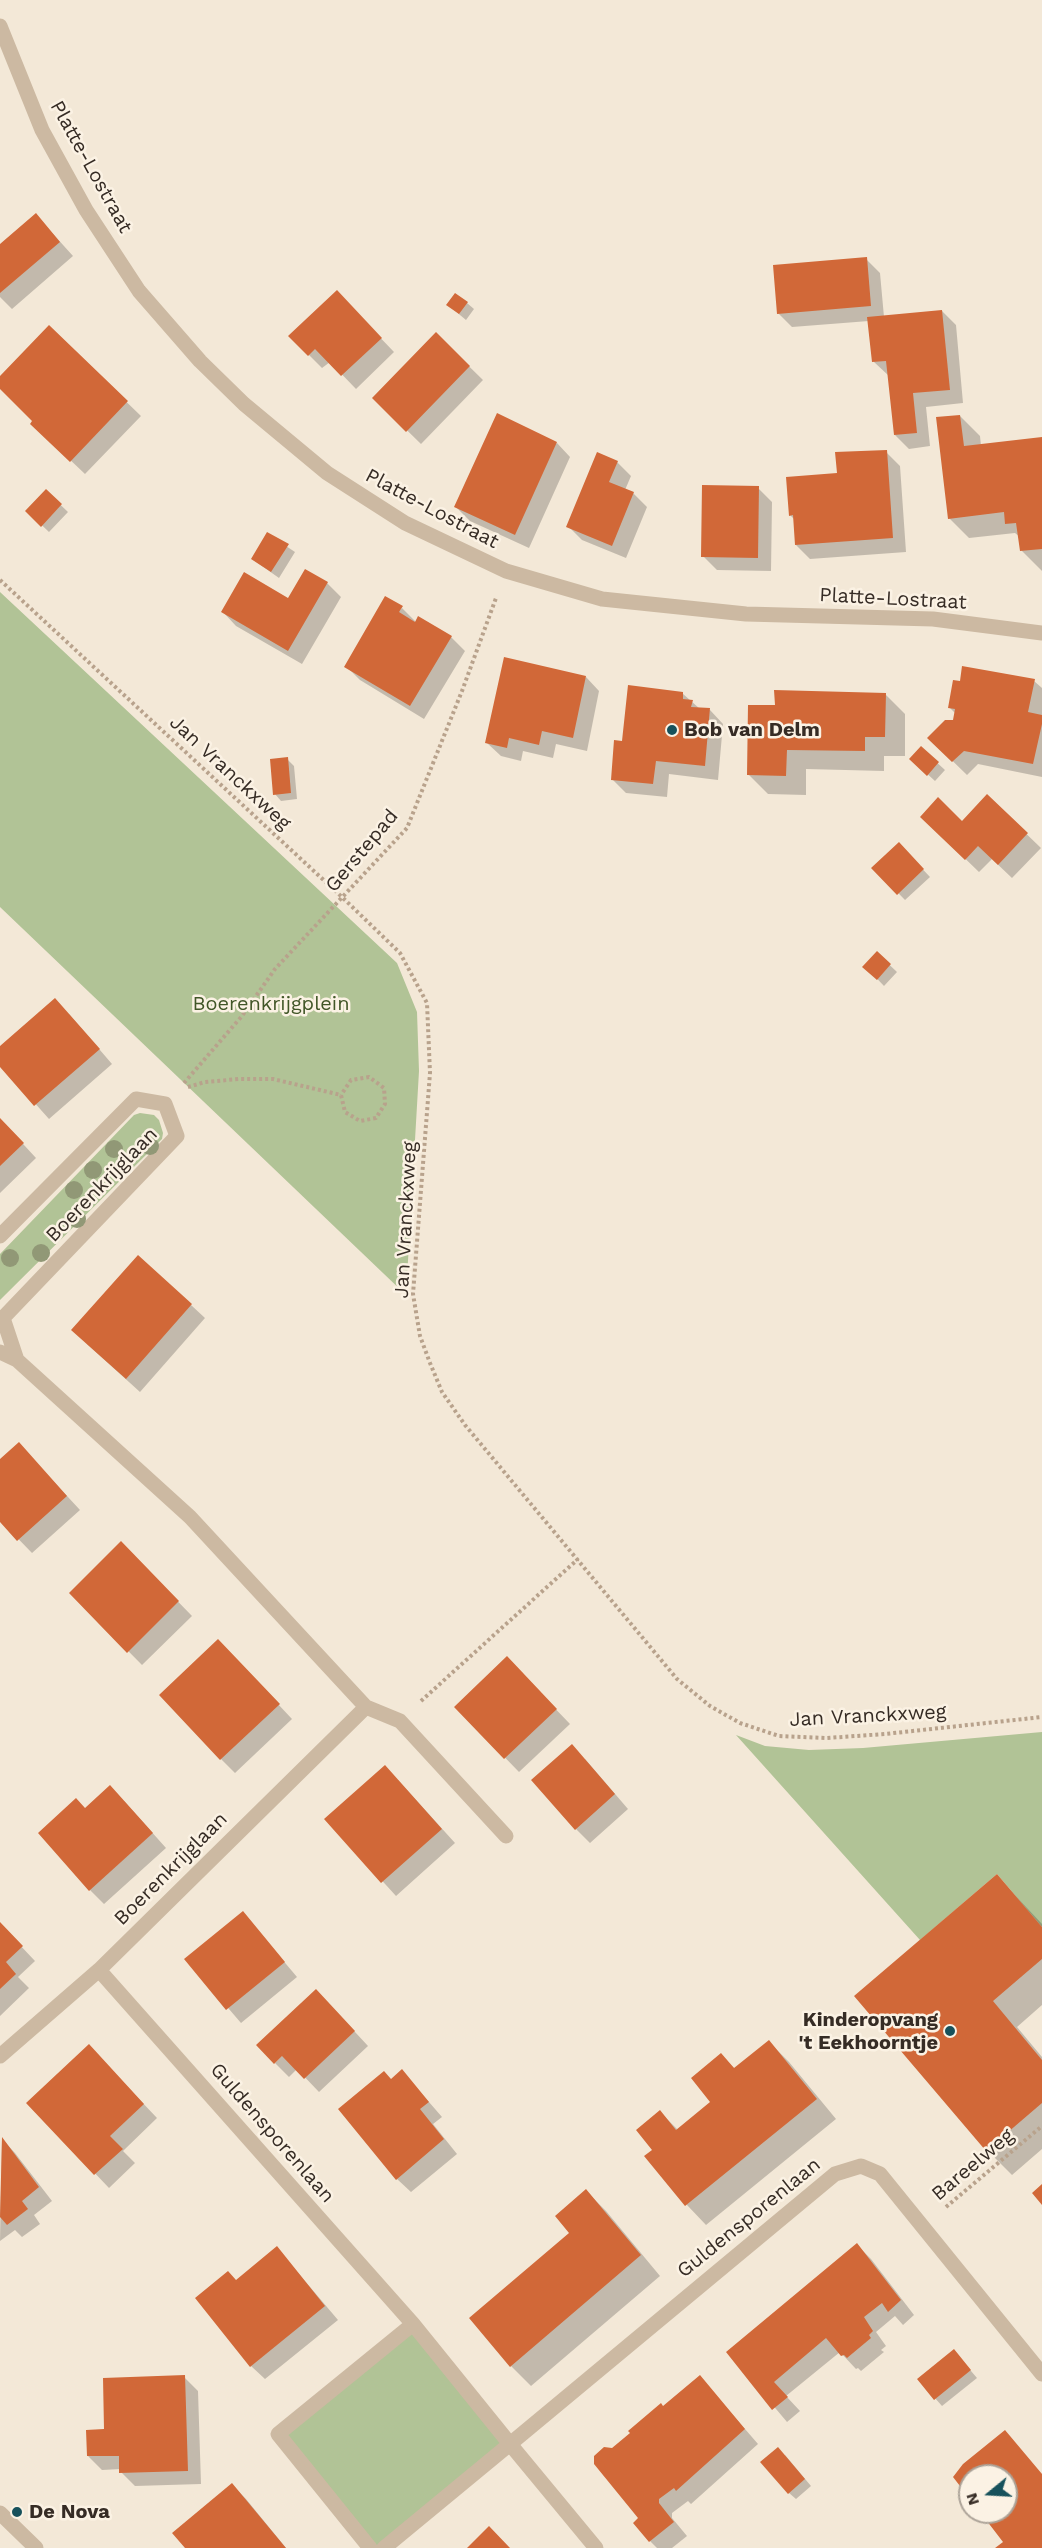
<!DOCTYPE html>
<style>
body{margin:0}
#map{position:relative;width:1042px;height:2548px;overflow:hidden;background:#f3e8d7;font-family:"Work Sans",sans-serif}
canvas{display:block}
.north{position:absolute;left:958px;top:2464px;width:60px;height:60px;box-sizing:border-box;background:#fbf2e4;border:2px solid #aca398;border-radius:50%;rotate:252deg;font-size:16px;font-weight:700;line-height:24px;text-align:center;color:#362c25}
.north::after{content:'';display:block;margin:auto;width:21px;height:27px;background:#17515b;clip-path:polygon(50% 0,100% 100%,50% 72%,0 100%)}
</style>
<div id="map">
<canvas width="1042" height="2548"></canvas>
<div class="north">N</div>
</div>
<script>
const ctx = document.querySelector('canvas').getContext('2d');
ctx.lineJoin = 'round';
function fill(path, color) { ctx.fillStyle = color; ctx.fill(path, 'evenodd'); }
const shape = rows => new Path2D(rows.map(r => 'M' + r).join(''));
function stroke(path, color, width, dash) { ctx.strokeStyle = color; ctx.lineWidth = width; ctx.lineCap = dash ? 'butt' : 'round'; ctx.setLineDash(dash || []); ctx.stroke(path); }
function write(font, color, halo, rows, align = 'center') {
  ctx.font = font + ' "Work Sans",sans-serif'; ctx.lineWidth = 5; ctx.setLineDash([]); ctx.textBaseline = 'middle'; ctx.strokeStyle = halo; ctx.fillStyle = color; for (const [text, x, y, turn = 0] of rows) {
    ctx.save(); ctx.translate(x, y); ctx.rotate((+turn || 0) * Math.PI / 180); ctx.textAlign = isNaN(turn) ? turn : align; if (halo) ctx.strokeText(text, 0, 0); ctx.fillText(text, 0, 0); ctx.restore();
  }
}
const green = shape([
 [0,592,397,963,417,1012,419,1071,406,1295,0,907],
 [140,1113,154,1115,159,1120,163,1133,162,1139,0,1300,0,1254,134,1115],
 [1042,1732,1042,1927,997,1874,920,1940,736,1735,765,1746,809,1750,863,1748],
 [413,2324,510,2444,384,2548,370,2548,278,2434]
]);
const shadow = shape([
 [36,215,73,256,12,309,0,297,0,246],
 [866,259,880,273,884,317,942,311,956,325,963,403,926,407,930,446,909,449,895,435,889,376,874,362,869,321,792,327,778,313],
 [467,303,474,309,466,320,448,305],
 [350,306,394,352,356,389,330,362,322,368,290,336],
 [49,327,141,416,85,474,46,437,34,421,0,387,0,378],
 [436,334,483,380,421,444,374,398],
 [960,416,980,436,981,446,1042,438,1042,571,1022,551,1020,537,1015,533,969,538,949,518],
 [557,443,570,457,529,548,470,521,456,507],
 [886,452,900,466,906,552,810,559,796,545,795,520,790,515,839,474],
 [617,462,631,476,625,490,633,493,647,507,626,558,582,540,568,526],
 [758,488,772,502,771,571,717,570,703,556],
 [46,491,68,512,49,532,27,511],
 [268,534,295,552,279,578,252,559],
 [327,583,341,597,302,664,236,626,223,612,288,600],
 [402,608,416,622,451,637,465,651,424,719,360,680,346,666],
 [586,677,599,691,587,751,556,744,553,758,523,751,521,761,501,756,487,743],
 [1034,681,1042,688,1042,777,978,764,967,775,929,738,955,722,956,714,950,708],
 [682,693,700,709,710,710,723,724,718,780,669,774,667,797,626,793,612,779,623,742],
 [885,694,905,714,905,756,884,756,884,771,806,769,806,795,768,794,748,774,776,707],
 [921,748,945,770,935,781,911,759],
 [287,759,294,766,297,799,281,801,275,794],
 [987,796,1041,848,1012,878,992,859,979,872,922,817,963,823],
 [899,844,930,877,905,900,874,868],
 [877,953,897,972,884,986,865,966],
 [69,1014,112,1064,49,1119,0,1064,0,1048],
 [0,1119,36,1158,0,1193],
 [191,1305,205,1318,140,1392,87,1344],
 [19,1444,80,1510,32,1553,0,1520,0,1461],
 [121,1543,192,1616,142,1665,71,1593],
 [232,1655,292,1719,235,1773,221,1759],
 [520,1672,570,1724,519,1772,456,1707],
 [585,1759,628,1809,590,1843,576,1829],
 [398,1780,455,1843,396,1896,326,1819],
 [124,1801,166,1848,104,1904,90,1890,85,1809],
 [997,1876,1042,1924,1042,2005,1017,2027,1042,2057,1042,2149,1012,2175,987,2150],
 [243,1913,297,1977,241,2023,186,1959],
 [0,1924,35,1961,18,1977,29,1988,0,2016],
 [330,2005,368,2046,319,2092,297,2069,289,2077,275,2063],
 [769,2042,789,2062,836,2119,706,2225,687,2205,646,2156,654,2150,660,2112,678,2130,712,2102,721,2055,735,2069],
 [102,2060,157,2118,123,2151,135,2163,109,2188,28,2103],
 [402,2071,442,2117,433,2124,457,2154,411,2192,397,2179,391,2080],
 [2,2139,15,2153,52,2201,34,2215,40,2224,22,2237,15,2230,0,2241],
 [586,2191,606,2211,660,2276,531,2386,511,2366,572,2233],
 [857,2245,871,2259,914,2315,903,2325,895,2316,876,2332,886,2346,881,2350,884,2352,861,2371,858,2368,856,2369,840,2352,786,2396,800,2411,787,2422,728,2352],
 [277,2248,338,2320,265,2379,251,2366],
 [954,2351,977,2378,942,2406,919,2380],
 [184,2377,198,2391,201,2484,135,2486,121,2472,121,2469,102,2470,88,2456,106,2431],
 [700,2377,758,2444,691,2504,688,2501,672,2513,672,2518,687,2536,672,2548,657,2548,650,2541,613,2450],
 [785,2455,811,2486,796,2499,789,2493],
 [232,2485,246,2499,286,2548,186,2548]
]);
const building = shape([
 [36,213,60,242,0,293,0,244],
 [867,257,871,306,777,314,773,265],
 [337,290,382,338,341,376,315,349,308,356,288,336],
 [455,293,468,302,459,314,446,305],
 [942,310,950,390,913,393,917,433,894,435,886,361,872,362,867,317],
 [49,325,128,401,70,462,30,424,32,421,0,389,0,376],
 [436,332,470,366,406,432,372,398],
 [497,413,557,442,515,535,454,507],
 [960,415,964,446,1042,437,1042,549,1020,551,1016,523,1005,524,1004,512,948,519,936,417],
 [887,450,893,538,795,545,793,515,789,516,786,477,837,473,835,452],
 [597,452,618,461,609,482,634,492,612,546,566,527],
 [702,485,759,486,758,558,701,557],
 [46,489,62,504,41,527,25,511],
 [267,532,289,544,271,572,251,559],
 [305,569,328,582,288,651,221,612,244,572,288,598],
 [385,596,403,606,399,612,415,622,418,616,452,636,410,706,344,667],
 [504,657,586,676,573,738,542,731,539,745,509,738,507,748,485,743],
 [962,666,1035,679,1028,712,1042,715,1042,724,1033,764,964,751,952,762,927,738,945,720,953,720,955,709,948,708,953,680,960,681],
 [628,685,683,692,683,699,693,700,691,707,710,708,705,766,656,761,653,784,611,780,614,740,622,741],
 [774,690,886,693,885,737,865,737,865,751,787,750,786,776,747,775,748,705,775,705],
 [921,746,939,762,927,776,909,759],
 [288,757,291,793,273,795,270,759],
 [987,794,1028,833,998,865,978,846,965,860,920,817,938,797,962,821],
 [899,842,924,869,897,895,871,868],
 [877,951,891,964,877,980,862,967],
 [55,998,100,1049,34,1106,0,1067,0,1046],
 [0,1118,24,1143,0,1166],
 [138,1255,192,1304,126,1379,71,1330],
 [19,1442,67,1496,17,1541,0,1522,0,1459],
 [121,1541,179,1601,127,1653,69,1593],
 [218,1639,280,1704,220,1760,159,1695],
 [507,1656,557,1709,504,1759,454,1707],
 [572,1744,615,1794,575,1830,531,1780],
 [385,1765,442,1829,381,1883,324,1819],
 [110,1785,153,1833,89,1891,38,1833,76,1798,85,1808],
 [997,1874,1042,1927,1042,1959,993,2001,1042,2060,1042,2103,986,2151,854,1996],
 [243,1911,285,1962,226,2010,184,1959],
 [0,1922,23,1946,6,1962,16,1974,0,1989],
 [316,1989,355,2031,304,2079,282,2056,274,2064,256,2045],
 [769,2040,817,2099,685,2206,644,2156,652,2150,636,2130,660,2110,676,2130,710,2102,691,2078,721,2053,734,2068],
 [89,2044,144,2104,110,2136,123,2149,94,2175,26,2103],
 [402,2069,429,2102,420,2109,444,2139,396,2180,338,2109,384,2071,391,2079],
 [2,2137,39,2187,22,2201,28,2209,7,2225,0,2217],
 [1042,2184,1042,2205,1032,2193],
 [586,2189,641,2255,510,2367,469,2318,569,2233,555,2216],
 [857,2243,901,2300,888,2312,882,2303,864,2317,873,2331,869,2335,871,2338,847,2358,844,2355,841,2356,826,2338,774,2382,788,2397,772,2410,726,2352],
 [277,2246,325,2306,250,2367,195,2298,228,2271,236,2280],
 [954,2349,971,2370,934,2400,917,2379],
 [185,2375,188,2471,119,2473,119,2456,87,2456,86,2430,104,2429,103,2378],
 [700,2375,745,2429,676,2491,674,2488,659,2499,659,2503,674,2522,649,2542,633,2523,638,2518,594,2464,594,2456,604,2447,612,2448,630,2433,628,2431,661,2403,663,2406],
 [1005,2430,1042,2474,1042,2548,995,2548,1003,2542,980,2512,1006,2512,1006,2476,970,2476,970,2499,953,2477,963,2464],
 [778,2447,805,2479,788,2494,760,2462],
 [232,2483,286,2548,185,2548,172,2533],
 [489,2526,510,2548,467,2548]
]);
const path = shape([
 [0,580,343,898,400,953,427,1003,430,1073,413,1294,420,1336,430,1363,442,1392,465,1425,677,1679,710,1706,740,1723,779,1736,827,1738,885,1734,1042,1717],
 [184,1083,242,1016,275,969,407,828,462,691,496,598],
 [188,1087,205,1082,239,1079,273,1079,341,1095,345,1112,360,1121,376,1118,385,1104,384,1088,369,1077,351,1080,341,1095],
 [421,1701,578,1559],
 [946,2207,1042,2126]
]);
const lane = shape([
 [0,2513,36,2548]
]);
const street = shape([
 [0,26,42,130,86,210,139,291,200,361,244,404,327,473,405,523,506,571,602,599,746,614,933,619,1042,633],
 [0,1236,136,1099,165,1104,177,1136,0,1321],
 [3,1318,17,1360],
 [0,1352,17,1360,190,1517,366,1707,99,1970,0,2056],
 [366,1707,400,1721,506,1836],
 [99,1970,413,2324,510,2444,835,2174,861,2166,880,2174,1042,2374],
 [370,2548,278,2434,413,2324],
 [384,2548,510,2444,596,2548]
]);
const trees = [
 [150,1146],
 [114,1149],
 [93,1170],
 [74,1190],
 [77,1219],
 [41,1253],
 [10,1258]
];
const markers = [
 [672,730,6,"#17515b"],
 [950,2031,6,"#17515b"],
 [17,2512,6,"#17515b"]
];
const streetNames = [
 ["Platte-Lostraat",91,167,61],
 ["Platte-Lostraat",432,509,28],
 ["Platte-Lostraat",893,599,3],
 ["Jan Vranckxweg",230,773,43],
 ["Gerstepad",362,851,-50],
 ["Boerenkrijglaan",102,1185,-46],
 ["Jan Vranckxweg",406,1220,-87],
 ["Jan Vranckxweg",868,1716,-3],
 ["Boerenkrijglaan",171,1869,-45],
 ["Guldensporenlaan",272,2133,49],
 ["Bareelweg",973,2165,-40],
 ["Guldensporenlaan",749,2218,-39]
];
const poiNames = [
 ["Bob van Delm",684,730],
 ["Kinderopvang",938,2020,"right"],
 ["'t Eekhoorntje",938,2043,"right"],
 ["De Nova",29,2512]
];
const parkNames = [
 ["Boerenkrijgplein",271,1004]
];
fill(green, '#b1c396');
fill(shadow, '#0003');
fill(building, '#d16838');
stroke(path, '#b8a28c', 4, [3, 3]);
stroke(lane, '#ccb9a2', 15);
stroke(street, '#ccb9a2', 15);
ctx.fillStyle = '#919876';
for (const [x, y] of trees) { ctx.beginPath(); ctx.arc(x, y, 9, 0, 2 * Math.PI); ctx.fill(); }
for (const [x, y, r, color] of markers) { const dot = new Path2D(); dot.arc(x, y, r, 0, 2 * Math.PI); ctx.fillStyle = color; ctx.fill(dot); stroke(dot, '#fbf2e4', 2); }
write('20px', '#362c25', '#fbf2e4', streetNames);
write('bold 20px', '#362c25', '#fbf2e4', poiNames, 'left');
write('20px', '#415627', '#fbf2e4', parkNames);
</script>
